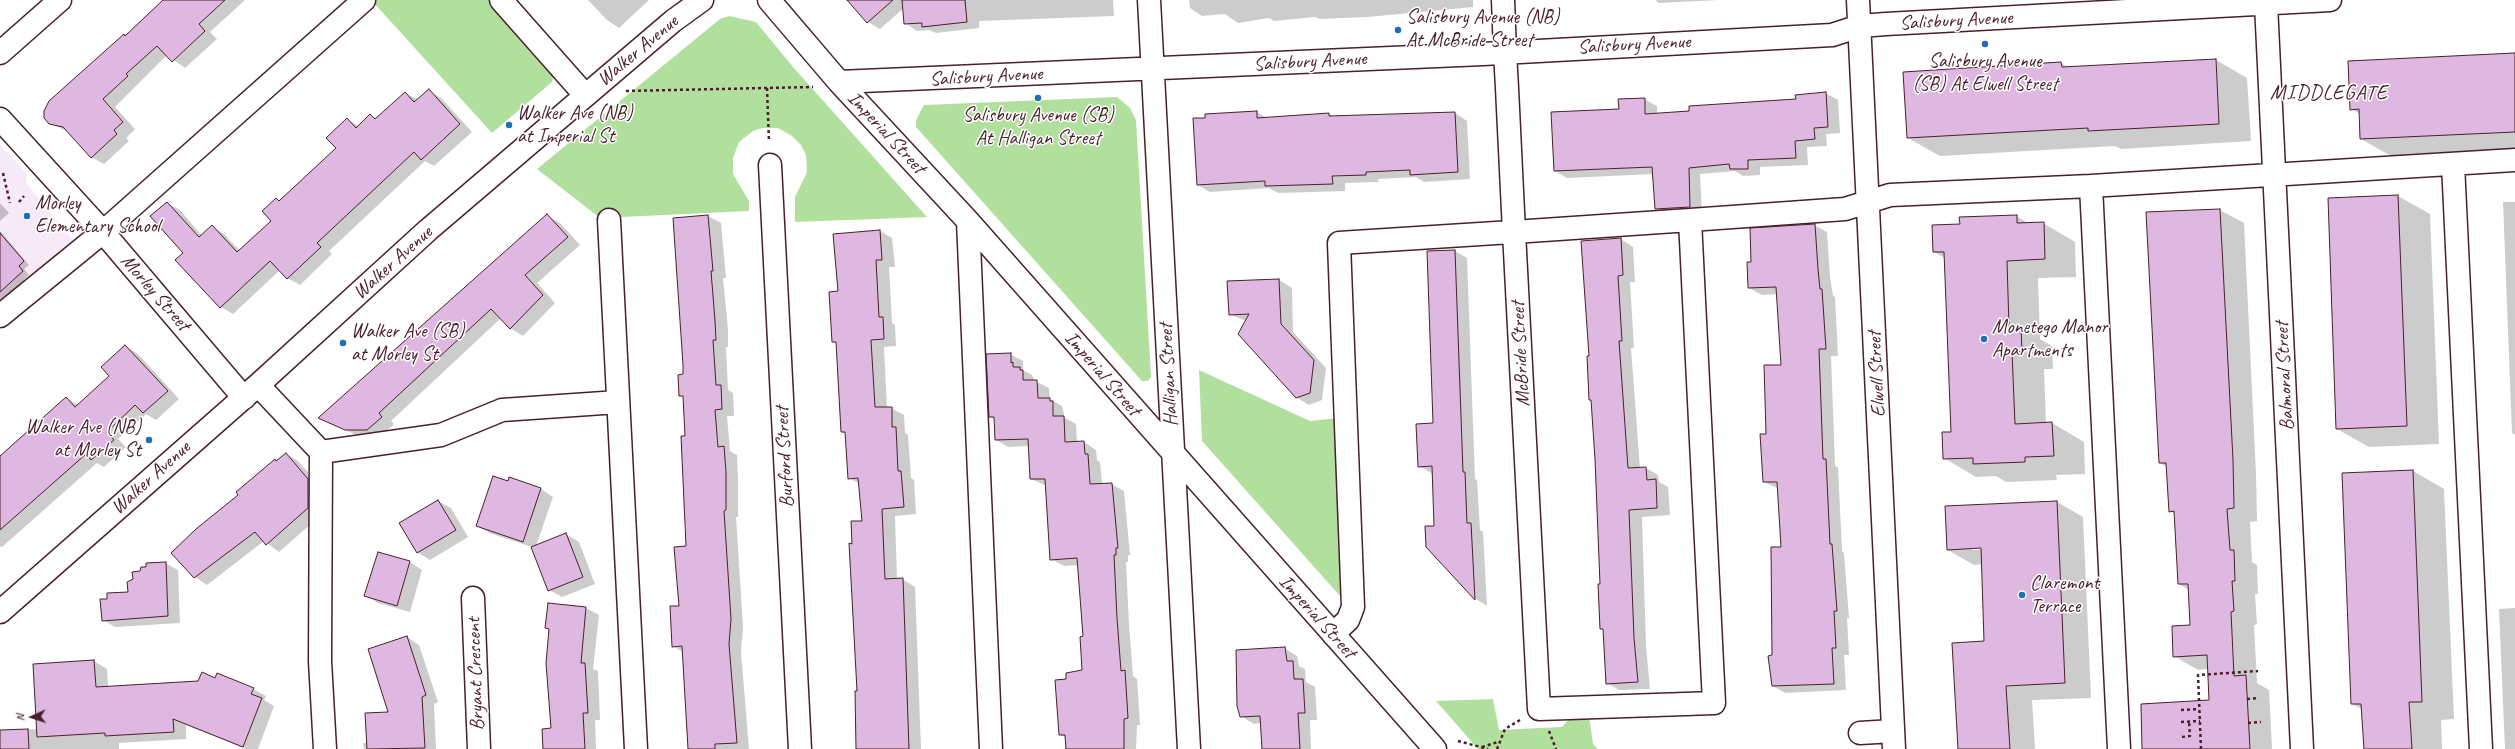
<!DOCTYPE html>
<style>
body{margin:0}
#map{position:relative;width:2515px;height:749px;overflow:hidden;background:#fff;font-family:Caveat,sans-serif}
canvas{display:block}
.north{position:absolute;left:12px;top:697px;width:40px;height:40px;-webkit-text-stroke:3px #fff;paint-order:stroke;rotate:267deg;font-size:11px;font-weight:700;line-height:16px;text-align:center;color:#4a1f2b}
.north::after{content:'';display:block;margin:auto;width:14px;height:18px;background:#4a1f2b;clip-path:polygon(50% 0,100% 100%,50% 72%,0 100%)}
</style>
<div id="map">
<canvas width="2515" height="749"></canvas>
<div class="north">N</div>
</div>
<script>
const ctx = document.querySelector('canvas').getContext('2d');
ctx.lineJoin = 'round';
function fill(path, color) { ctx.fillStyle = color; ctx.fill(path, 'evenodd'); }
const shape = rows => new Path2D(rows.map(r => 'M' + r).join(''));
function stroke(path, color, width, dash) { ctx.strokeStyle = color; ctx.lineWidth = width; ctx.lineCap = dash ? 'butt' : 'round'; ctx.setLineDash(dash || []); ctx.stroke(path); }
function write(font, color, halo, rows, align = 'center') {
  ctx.font = font + ' Caveat,sans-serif'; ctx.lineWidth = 3; ctx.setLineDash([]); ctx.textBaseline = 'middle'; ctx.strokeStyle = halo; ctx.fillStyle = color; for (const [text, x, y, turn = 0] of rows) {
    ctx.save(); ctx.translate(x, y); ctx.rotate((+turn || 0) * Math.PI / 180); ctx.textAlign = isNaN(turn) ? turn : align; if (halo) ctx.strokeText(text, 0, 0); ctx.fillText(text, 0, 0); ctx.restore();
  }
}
const built = shape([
 [0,144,27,174,26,183,81,250,0,316]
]);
const green = shape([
 [376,0,490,0,555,72,552,82,492,133,373,2],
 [729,16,756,22,793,67,927,217,795,222,795,197,807,172,806,155,801,145,792,136,778,128,762,128,753,131,739,142,733,158,733,174,749,201,749,211,600,218,537,169,720,19],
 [1117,97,1130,108,1136,120,1151,377,1148,381,1142,381,916,127,916,120,924,105],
 [1199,370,1310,421,1338,418,1347,585,1340,596,1202,441],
 [1493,699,1499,730,1562,727,1570,718,1589,715,1593,744,1598,749,1478,749,1436,701]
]);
const shadow = shape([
 [165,0,245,0,210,32,217,39,185,68,167,55,115,107,135,129,126,138,129,141,104,164,91,157,69,132,49,123,124,35,126,37],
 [588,0,649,0,619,28,607,20],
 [855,0,1113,0,1114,16,979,21,979,28,936,33,929,30,917,31,905,23,904,8,880,29,868,22],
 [1189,0,1473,0,1473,7,1368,17,1320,19,1315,17,1274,21,1269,18,1238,23,1225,14,1202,16,1190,8],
 [1655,0,1719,0,1659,3],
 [2515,54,2515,151,2393,157,2361,139,2360,114,2351,109],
 [2216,60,2247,78,2251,141,2121,149,2115,146,1940,156,1908,138,2061,63,2069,68],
 [429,91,441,98,472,132,434,166,425,161,329,251,332,254,300,285,287,278,280,270,233,314,221,307,184,253,167,203,180,210,202,236,212,227,224,234,240,251,272,221,276,199,280,201,337,148,347,120,359,126,371,115,377,119,405,93,418,100],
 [1825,93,1838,100,1840,133,1826,134,1827,146,1807,147,1808,165,1760,167,1760,175,1743,176,1735,171,1700,174,1702,213,1668,215,1656,208,1654,174,1567,178,1555,171,1620,110,1644,99,1657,106,1657,114,1797,100],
 [1257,112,1267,118,1329,114,1334,117,1455,113,1467,121,1470,179,1424,182,1416,177,1378,179,1379,182,1345,183,1345,191,1278,193,1269,188,1210,192,1198,185,1206,119],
 [2398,196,2430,214,2439,444,2369,447,2337,429],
 [2503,202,2515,202,2515,435,2512,433],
 [0,203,9,213,0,221],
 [2220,210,2244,223,2256,474,2257,521,2250,522,2252,562,2257,565,2258,594,2255,594,2257,624,2254,625,2257,683,2269,690,2272,749,2144,749,2210,701,2208,669,2198,670,2174,656,2191,626,2189,590,2179,584,2175,514,2170,511,2167,467,2160,463,2147,213],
 [547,216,560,223,580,245,537,283,555,303,523,336,510,328,501,318,391,421,394,424,380,437,358,436,319,417],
 [708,216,721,223,726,278,723,278,728,329,728,347,726,347,728,390,733,393,734,416,727,416,730,451,737,455,738,480,738,517,736,517,743,627,741,652,749,749,690,749,683,652,673,646,687,547,687,437,685,398,680,395,684,375,674,219],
 [2016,216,2030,224,2043,223,2075,242,2076,277,2038,278,2040,339,2052,346,2053,369,2044,369,2046,423,2052,423,2084,442,2085,474,2056,475,2057,480,2006,482,1996,476,1976,477,1944,458,1952,433,1945,258,1934,252,1961,225],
 [1814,225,1827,232,1830,277,1833,296,1835,297,1838,356,1831,356,1835,466,1838,467,1842,551,1844,553,1849,618,1847,618,1849,655,1844,655,1846,690,1785,693,1773,686,1772,675,1770,674,1769,657,1773,656,1782,548,1779,489,1764,482,1767,435,1782,366,1777,294,1762,295,1749,288,1752,263],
 [0,231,29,265,24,269,29,275,24,279,26,282,0,305],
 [880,231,892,238,895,267,889,267,892,323,895,325,896,346,884,347,887,408,891,408,904,415,905,433,908,435,911,478,914,480,916,514,895,516,897,580,902,579,915,587,921,749,857,749,858,692,853,545,863,522,860,484,849,478,846,434,842,432,838,344,833,341,839,292],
 [1621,239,1633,247,1635,282,1630,282,1634,348,1631,348,1640,469,1646,468,1658,475,1659,482,1668,487,1670,515,1642,517,1646,646,1650,689,1619,690,1607,683,1604,630,1601,628,1601,585,1592,401,1590,400,1590,357],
 [1455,251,1467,258,1475,479,1477,480,1480,530,1483,532,1487,606,1476,599,1427,547,1435,526,1433,474,1419,466,1434,424],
 [1279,280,1292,288,1293,332,1326,368,1322,400,1309,405,1296,397,1246,321,1229,314,1228,282],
 [125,346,138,354,179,399,156,420,146,414,118,439,126,447,104,467,97,463,2,547,0,546,0,457,66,398,78,405,110,376],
 [1010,354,1023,361,1023,370,1032,375,1035,381,1049,388,1050,399,1062,406,1065,418,1076,424,1077,443,1084,442,1096,450,1097,460,1100,462,1102,484,1111,484,1124,491,1130,555,1128,555,1128,562,1126,562,1129,625,1133,676,1137,679,1140,725,1137,725,1136,749,1067,749,1066,738,1060,734,1067,680,1083,671,1082,600,1079,565,1064,566,1051,559,1047,486,1031,479,1029,446,1008,447,996,440,995,419,990,417],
 [286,454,298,461,321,487,321,515,279,552,264,541,207,585,195,577,240,496,275,460,277,461],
 [2413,471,2444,489,2454,719,2441,720,2442,749,2365,749,2362,709,2352,704],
 [509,479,541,489,553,497,536,546,566,534,579,542,595,584,562,597,549,590,532,547,489,533,477,525],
 [438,501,451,508,468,537,430,560,417,552],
 [2057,502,2083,517,2091,698,2032,700,2035,749,1959,749,1985,642,1982,564,1974,565,1948,550,1946,507],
 [1986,547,1986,549,1972,550,1972,548],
 [410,562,422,570,410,612,378,603,366,595],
 [165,563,178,570,180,623,115,627,103,620,129,593,140,572],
 [548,604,586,608,599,615,593,669,598,671,600,720,595,720,596,749,544,749,552,729,550,630,546,628],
 [2515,608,2515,749,2505,749,2499,609],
 [407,637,419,645,438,702,434,704,436,749,364,749,363,743,368,743,389,713],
 [1284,648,1297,656,1299,666,1305,669,1306,682,1315,687,1317,720,1310,720,1311,749,1263,749,1262,723,1254,724,1241,716],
 [94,661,107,669,108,687,199,682,216,679,253,689,266,696,264,700,274,706,258,749,246,749,186,725,186,739,119,743,119,749,0,749,0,731,38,729,34,665]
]);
const building = shape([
 [163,0,225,0,199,24,205,31,172,62,157,46,126,74,128,76,103,99,123,122,114,130,117,134,91,158,63,127,49,124,44,118,44,111,49,101,124,34,125,36,163,0],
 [847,0,893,0,867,23,847,0],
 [902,0,965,0,967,22,922,27,922,23,904,24,902,0],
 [2515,53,2515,132,2360,139,2359,109,2350,110,2348,61,2515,53],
 [2216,59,2219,124,2088,131,2088,128,1907,138,1903,72,2061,62,2062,67,2216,59],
 [429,89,460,124,421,160,414,152,317,243,321,247,287,279,270,261,220,308,175,260,183,253,150,216,167,202,199,237,212,225,237,252,271,221,262,211,276,198,279,201,336,148,326,138,347,118,356,128,370,114,375,119,405,92,414,102,429,89],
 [1826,92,1828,127,1814,128,1815,139,1795,141,1796,158,1748,160,1748,169,1730,169,1729,164,1689,168,1690,207,1655,209,1652,167,1554,171,1551,112,1619,109,1618,99,1645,98,1645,114,1689,111,1689,106,1796,99,1795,95,1826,92],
 [1257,111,1257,118,1329,113,1329,116,1455,112,1458,172,1410,175,1410,170,1366,172,1366,175,1332,176,1333,184,1265,186,1265,181,1197,185,1193,118,1205,118,1205,114,1257,111],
 [2398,195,2407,426,2336,429,2328,198,2398,195],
 [2220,209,2233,460,2234,508,2227,509,2230,550,2234,550,2235,581,2232,581,2234,611,2231,612,2234,676,2246,675,2250,749,2142,749,2141,704,2209,700,2207,655,2173,657,2172,626,2190,625,2188,584,2178,584,2174,511,2169,512,2166,463,2159,463,2146,212,2220,209],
 [547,214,568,237,525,275,543,295,510,329,491,309,379,413,382,417,367,430,345,430,318,418,547,214],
 [708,215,713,271,711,271,715,321,716,340,713,340,716,385,721,385,722,409,715,410,718,447,724,446,726,472,726,510,724,511,731,619,729,644,737,743,715,744,715,749,688,749,682,646,672,647,670,606,679,606,674,547,686,546,681,436,685,436,683,396,679,396,678,375,683,374,683,365,673,218,708,215],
 [2017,215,2017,223,2044,222,2045,259,2007,261,2009,327,2021,327,2022,351,2012,352,2015,424,2052,422,2054,456,2025,457,2025,462,1973,464,1973,458,1943,459,1942,432,1951,432,1944,252,1933,252,1932,225,1960,224,1959,217,2017,215],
 [1815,224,1818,269,1820,289,1822,289,1826,349,1819,349,1823,459,1826,459,1830,544,1832,544,1837,611,1834,611,1836,648,1832,648,1834,684,1772,686,1768,656,1772,655,1771,547,1781,547,1777,482,1763,482,1760,434,1766,434,1764,365,1781,365,1776,287,1748,288,1747,262,1751,262,1750,228,1815,224],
 [880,230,882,260,876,260,879,317,883,317,884,339,871,340,875,407,892,407,892,427,896,427,898,471,901,471,904,507,882,509,885,579,903,578,909,749,856,749,855,691,857,691,849,543,852,544,851,521,862,521,858,478,848,479,845,432,841,432,836,342,832,342,829,292,838,291,833,234,880,230],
 [0,233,24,261,19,266,23,271,0,292,0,233],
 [1621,238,1623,275,1618,276,1622,341,1619,341,1628,468,1646,467,1647,480,1656,479,1657,508,1629,510,1634,638,1638,682,1606,684,1603,629,1600,629,1598,584,1600,584,1595,459,1591,400,1589,400,1587,356,1589,356,1581,241,1621,238],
 [1455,250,1463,472,1465,472,1467,523,1471,523,1475,600,1426,547,1425,526,1434,526,1432,466,1418,467,1416,424,1433,423,1427,251,1455,250],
 [1279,279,1281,324,1314,360,1310,393,1296,398,1238,334,1249,314,1229,315,1227,281,1279,279],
 [125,345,168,391,143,413,135,405,107,432,114,440,91,460,86,454,0,530,0,456,66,397,75,407,109,376,101,367,125,345],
 [1011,353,1011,363,1013,362,1013,367,1020,367,1020,370,1023,370,1023,380,1037,380,1038,398,1050,398,1050,401,1053,401,1053,416,1064,416,1065,442,1084,441,1085,454,1088,454,1090,484,1112,483,1118,548,1116,548,1116,555,1114,555,1117,618,1121,671,1125,670,1128,718,1124,719,1124,749,1066,749,1065,735,1059,735,1055,680,1066,679,1066,673,1082,670,1080,637,1083,636,1077,558,1050,560,1045,479,1030,479,1028,439,995,440,994,417,989,417,986,354,1011,353],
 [286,453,308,479,308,508,266,545,255,532,194,578,171,553,196,529,238,495,236,492,275,459,276,461,286,453],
 [2413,470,2422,702,2409,702,2412,749,2364,749,2361,704,2351,704,2342,473,2413,470],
 [493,476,508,481,509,477,541,488,523,542,476,526,493,476],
 [438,500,456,530,417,553,399,523,438,500],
 [2057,501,2065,683,2006,686,2010,749,1958,749,1952,643,1984,641,1981,548,1947,550,1945,506,2057,501],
 [566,533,583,577,548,591,531,547,566,533],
 [378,552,410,561,397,606,364,596,378,552],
 [166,562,168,616,102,621,100,599,107,599,107,593,128,592,127,582,133,579,132,572,140,571,141,567,146,567,146,563,166,562],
 [548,603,586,607,581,663,585,663,588,713,583,713,585,749,543,749,542,729,551,728,546,663,549,629,545,628,548,603],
 [407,636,426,695,422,697,425,748,367,749,365,713,388,712,368,649,407,636],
 [1285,647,1287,661,1293,661,1294,679,1303,679,1305,713,1298,713,1300,749,1262,749,1260,716,1240,717,1237,706,1236,650,1285,647],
 [94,660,96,687,198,681,202,672,215,678,217,673,254,688,251,694,262,698,243,747,173,719,174,732,105,736,105,733,37,737,33,664,94,660],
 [28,729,29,749,0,749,0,730,28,729]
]);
const path = shape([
 [767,88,769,142],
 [626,91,813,87],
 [3,173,10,203],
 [19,202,24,196],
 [2247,699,2259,698],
 [2181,710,2199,709],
 [2181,722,2200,721],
 [2248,723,2261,722],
 [1549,731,1556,749],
 [2182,737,2190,736,2189,721],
 [1458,741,1488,749],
 [1482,747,1498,742],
 [1497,749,1505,729,1520,720],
 [2201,749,2198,675,2258,671]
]);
const minor = shape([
 [501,0,585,95],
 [769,0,839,82,968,221,1435,749],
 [1149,0,1189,749],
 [1858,0,1894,749],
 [2266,4,2302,749],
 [0,53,60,0],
 [839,82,1483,54,1832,35,1860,26,1886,24,2330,0],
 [0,119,103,232,244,398],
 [2453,164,2481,749],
 [770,165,800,749],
 [2091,186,2119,749],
 [609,220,636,749],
 [1690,220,1845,209,1890,195,2091,186,2515,160],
 [968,221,991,749],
 [0,316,103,232,364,0],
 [258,385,321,452],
 [473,598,479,749],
 [0,612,258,385,428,230,673,21,702,0],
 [1333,634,1348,620,1353,607,1339,243,1496,233,1514,232,1690,220,1714,703,1539,709,1514,232,1507,88,1505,52,1503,0],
 [1860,733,1893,731],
 [325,749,320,661,321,452,441,435,502,410,618,402]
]);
const markers = [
 [1398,30,4,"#1f6fb2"],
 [1985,44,4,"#1f6fb2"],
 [1038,98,4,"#1f6fb2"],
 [509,125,4,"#1f6fb2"],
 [27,216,4,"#1f6fb2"],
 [1984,339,4,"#1f6fb2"],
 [343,343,4,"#1f6fb2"],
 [149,440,4,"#1f6fb2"],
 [2022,595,4,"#1f6fb2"]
];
const poiNames = [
 ["Salisbury Avenue (NB)",1406,18],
 ["At McBride Street",1406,41],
 ["Salisbury Avenue",1985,62,"center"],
 ["(SB) At Elwell Street",1985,85,"center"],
 ["Walker Ave (NB)",517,114],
 ["at Imperial St",517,137],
 ["Salisbury Avenue (SB)",1038,116,"center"],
 ["At Halligan Street",1038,139,"center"],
 ["Morley",35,204],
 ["Elementary School",35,227],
 ["Monetego Manor",1992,328],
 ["Apartments",1992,351],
 ["Walker Ave (SB)",351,332],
 ["at Morley St",351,355],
 ["Walker Ave (NB)",141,428,"right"],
 ["at Morley St",141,451,"right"],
 ["Claremont",2030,584],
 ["Terrace",2030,607]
];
const streetNames = [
 ["Salisbury Avenue",1956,21,-3],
 ["Salisbury Avenue",1634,45,-3],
 ["Walker Avenue",638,51,-40],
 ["Salisbury Avenue",1310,62,-3],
 ["Salisbury Avenue",986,77,-3],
 ["Imperial Street",886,133,47],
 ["Walker Avenue",393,263,-42],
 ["Morley Street",155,293,49],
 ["McBride Street",1521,354,-93],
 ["Imperial Street",1102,374,49],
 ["Elwell Street",1877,374,-93],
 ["Halligan Street",1169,375,-93],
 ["Balmoral Street",2285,376,-93],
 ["Burford Street",785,457,-93],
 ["Walker Avenue",151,478,-42],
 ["Imperial Street",1317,617,48],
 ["Bryant Crescent",476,674,-92]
];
const neighbourhoodNames = [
 ["MIDDLEGATE",2329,93]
];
fill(built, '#f5eaf6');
fill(green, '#b1df9e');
fill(shadow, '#0003');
fill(building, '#deb8e1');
stroke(building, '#4a1f2b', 1);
stroke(minor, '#4a1f2b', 25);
stroke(path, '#4a1f2b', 2.5, [3, 3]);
stroke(minor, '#fff', 22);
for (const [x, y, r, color] of markers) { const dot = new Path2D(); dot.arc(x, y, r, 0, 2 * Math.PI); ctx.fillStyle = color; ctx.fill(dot); stroke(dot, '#fff', 1.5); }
write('20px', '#4a1f2b', '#fff', poiNames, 'left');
write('20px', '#4a1f2b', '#fff', streetNames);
ctx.letterSpacing = '1px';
write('21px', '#4a1f2b', '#fff', neighbourhoodNames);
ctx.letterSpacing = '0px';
</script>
